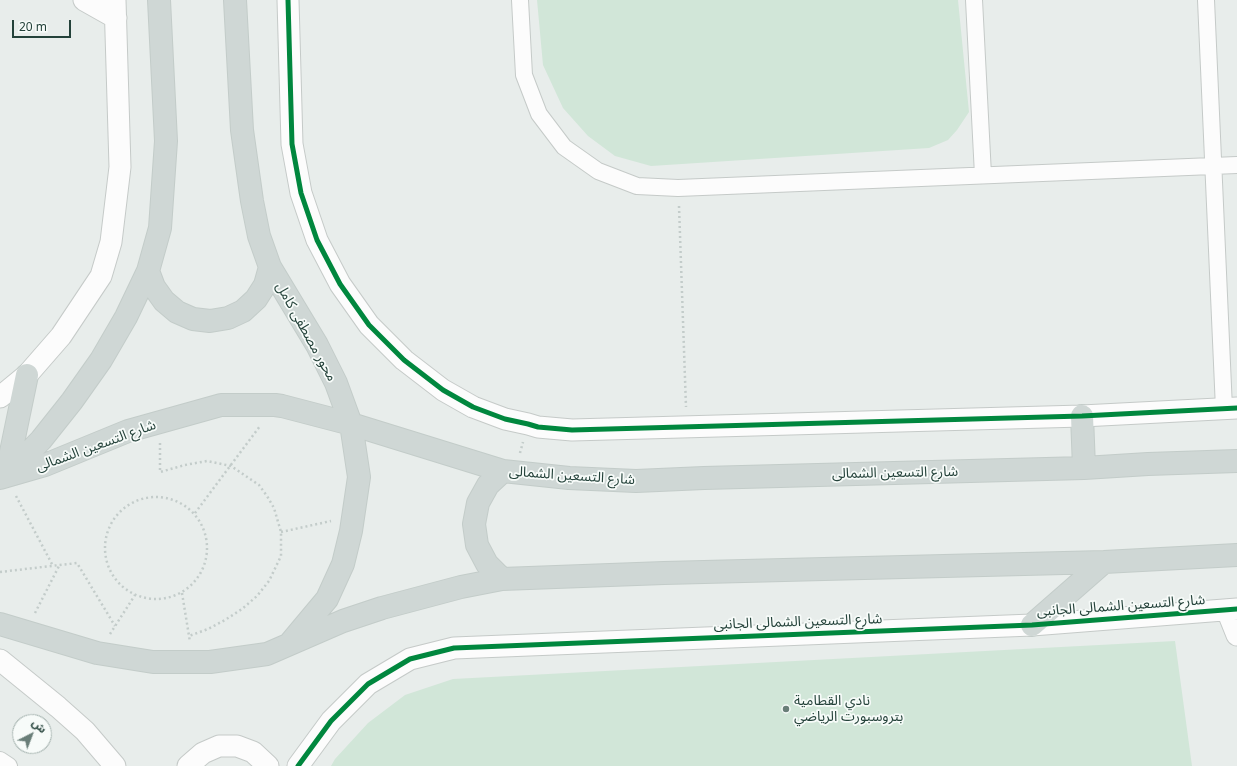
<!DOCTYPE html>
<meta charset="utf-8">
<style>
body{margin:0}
#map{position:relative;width:1237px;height:766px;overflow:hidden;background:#e8edeb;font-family:"Noto Sans","Noto Sans Arabic",sans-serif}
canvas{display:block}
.north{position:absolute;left:12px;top:714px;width:40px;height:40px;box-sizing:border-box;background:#f7fbf9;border:1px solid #a3b1ad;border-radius:50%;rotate:42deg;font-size:11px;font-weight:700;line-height:16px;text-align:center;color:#24423a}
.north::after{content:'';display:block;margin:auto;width:14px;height:18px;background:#697e78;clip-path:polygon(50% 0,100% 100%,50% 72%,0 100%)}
.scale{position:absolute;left:12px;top:20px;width:59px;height:18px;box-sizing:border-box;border:2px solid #24423a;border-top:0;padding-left:5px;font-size:12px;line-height:14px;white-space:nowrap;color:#24423a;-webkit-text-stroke:3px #f7fbf9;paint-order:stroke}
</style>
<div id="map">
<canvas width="1237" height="766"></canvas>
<div class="north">ش</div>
<div class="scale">20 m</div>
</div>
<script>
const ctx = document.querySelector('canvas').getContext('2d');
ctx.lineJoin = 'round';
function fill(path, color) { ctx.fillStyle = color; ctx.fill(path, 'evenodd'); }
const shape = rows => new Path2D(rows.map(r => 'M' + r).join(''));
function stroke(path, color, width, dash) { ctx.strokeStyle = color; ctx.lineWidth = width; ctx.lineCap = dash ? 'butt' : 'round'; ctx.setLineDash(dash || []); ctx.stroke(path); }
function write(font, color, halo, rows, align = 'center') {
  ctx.font = font + ' "Noto Sans","Noto Sans Arabic",sans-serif'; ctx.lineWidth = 3.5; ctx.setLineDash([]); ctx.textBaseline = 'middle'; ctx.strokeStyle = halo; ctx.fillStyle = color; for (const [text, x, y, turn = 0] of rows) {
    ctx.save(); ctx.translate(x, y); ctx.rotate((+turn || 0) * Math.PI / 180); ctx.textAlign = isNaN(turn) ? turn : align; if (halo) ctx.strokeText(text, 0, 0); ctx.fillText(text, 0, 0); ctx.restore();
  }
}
const green = shape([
 [537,0,958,0,969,112,957,130,948,140,929,148,651,166,615,156,588,136,563,108,543,65],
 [1175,641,1192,766,331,766,335,759,368,723,405,695,453,679]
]);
const path = shape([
 [679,206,686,407],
 [160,443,160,472,185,465,207,461,231,466,259,485,267,496,274,508,281,532,281,556,269,581,257,596,242,609,225,620,208,629,189,636],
 [520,453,523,442],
 [16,496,53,566],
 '105 548a51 51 0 1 1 102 0a51 51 0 1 1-102 0Z',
 [195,513,260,426],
 [281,532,331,521],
 [0,572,77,563,115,626],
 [182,593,190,642],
 [35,613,59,566],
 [110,634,135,595]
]);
const minor = shape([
 [520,0,524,75,539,114,564,147,598,171,637,186,678,188,1237,165],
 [974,0,983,175],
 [1206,0,1224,409],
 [0,760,9,766]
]);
const tertiary = shape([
 [84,0,116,18],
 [288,0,292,144,301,193,317,240,340,284,369,325,404,360,443,390,473,407,505,419,528,424,538,427,572,430,1082,416,1237,408],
 [0,397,27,375,61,336,101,276,111,242,120,167,115,0],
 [1227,610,1237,635],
 [0,660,58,707,85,731,115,766],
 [188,766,203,753,219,746,237,746,253,752,268,766],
 [298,766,331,721,368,684,410,659,454,648,1032,625,1237,609]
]);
const primary = shape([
 [235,0,242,130,252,201,259,236,270,267,317,345,336,383,351,424,359,477,351,531,343,564,327,599,291,642],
 [148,271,154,287,164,301,177,312,193,319,210,321,228,318,243,311,256,299,265,285,270,267],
 [1082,416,1084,468],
 [7,475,41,440,72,401,101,360,126,317,148,271,160,228,166,141,159,0],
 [6,476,27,375],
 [0,478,45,465,128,431,221,405,275,405,282,406,351,424,503,471,569,478,636,481,704,478,1084,468,1148,464,1237,461],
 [502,579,487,564,477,545,474,524,478,503,488,485,503,471],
 [0,624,97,653,153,662,210,662,267,654,343,621,382,608,461,587,502,579,664,573,1104,562,1237,555],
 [1032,625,1104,562]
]);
const cycleway = shape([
 [288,0,292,144,301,193,317,240,340,284,369,325,404,360,443,390,473,407,505,419,528,424,538,427,572,430,1082,416,1237,408],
 [298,766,331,721,368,684,410,659,454,648,1032,625,1237,609]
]);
const markers = [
 [786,709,4,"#697e78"]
];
const streetNames = [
 ["محور مصطفى كامل",306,332,61],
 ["شارع التسعين الشمالى",96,446,-20],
 ["شارع التسعين الشمالى",895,473,-1],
 ["شارع التسعين الشمالى",572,476,4],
 ["شارع التسعين الشمالى الجانبى",1121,606,-4],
 ["شارع التسعين الشمالى الجانبى",798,622,-2]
];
const poiNames = [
 ["نادي القطامية",794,701],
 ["بتروسبورت الرياضي",794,717]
];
fill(green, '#d1e6d8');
stroke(minor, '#c5cac8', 18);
stroke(tertiary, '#c5cac8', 23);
stroke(primary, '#c3ccc9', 24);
stroke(path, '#c3ccca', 2.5, [2, 3]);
stroke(minor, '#fcfcfc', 16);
stroke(tertiary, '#fcfcfc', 21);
stroke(primary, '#cfd7d5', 22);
stroke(cycleway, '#00873e', 5);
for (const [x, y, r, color] of markers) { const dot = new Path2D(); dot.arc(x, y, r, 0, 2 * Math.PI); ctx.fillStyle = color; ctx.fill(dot); stroke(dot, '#f7fbf9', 1.5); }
write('14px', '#24423a', '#f7fbf9', streetNames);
write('14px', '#24423a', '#f7fbf9', poiNames, 'left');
</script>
